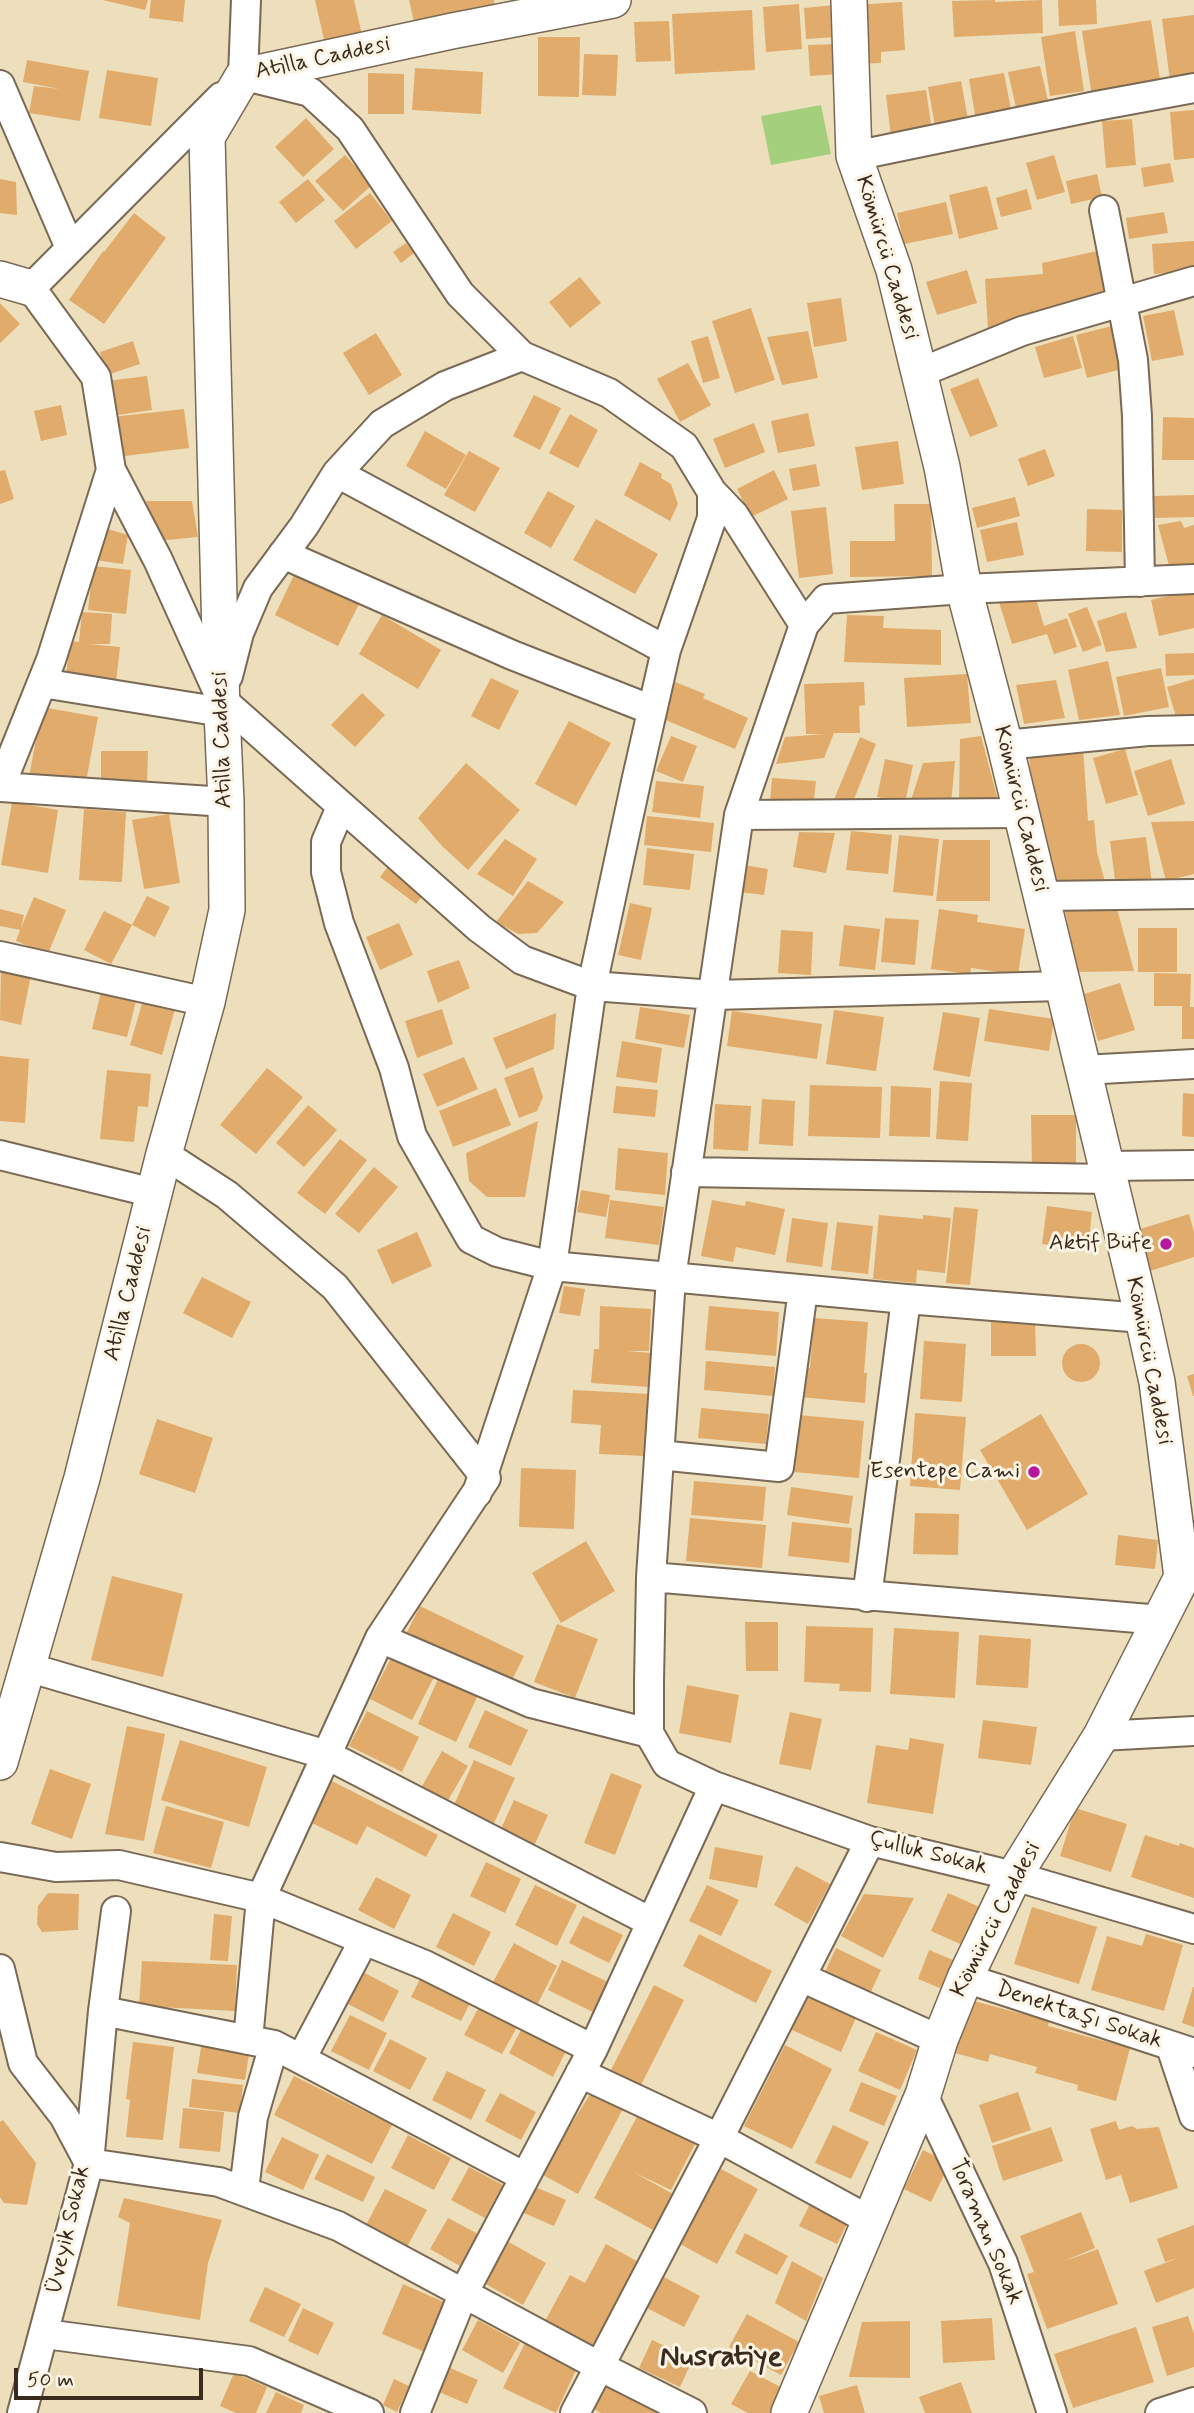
<!DOCTYPE html>
<meta charset="utf-8">
<style>
body{margin:0}
#map{position:relative;width:1194px;height:2413px;overflow:hidden;background:#eddfbc;font-family:Mynerve,sans-serif}
canvas{display:block}
.scale{position:absolute;left:14px;top:2368px;width:189px;height:32px;box-sizing:border-box;border:4px solid #3b2a1e;border-top:0;padding-left:9px;font-size:21px;line-height:24px;white-space:nowrap;color:#3b2a1e;-webkit-text-stroke:5px #fcf5e5;paint-order:stroke}
</style>
<div id="map">
<canvas width="1194" height="2413"></canvas>
<div class="scale">50 m</div>
</div>
<script>
const ctx = document.querySelector('canvas').getContext('2d');
ctx.lineJoin = 'round';
function fill(path, color) { ctx.fillStyle = color; ctx.fill(path, 'evenodd'); }
const shape = rows => new Path2D(rows.map(r => 'M' + r).join(''));
function stroke(path, color, width, dash) { ctx.strokeStyle = color; ctx.lineWidth = width; ctx.lineCap = dash ? 'butt' : 'round'; ctx.setLineDash(dash || []); ctx.stroke(path); }
function write(font, color, halo, rows, align = 'center') {
  ctx.font = font + ' Mynerve,sans-serif'; ctx.lineWidth = 6; ctx.setLineDash([]); ctx.textBaseline = 'middle'; ctx.strokeStyle = halo; ctx.fillStyle = color; for (const [text, x, y, turn = 0] of rows) {
    ctx.save(); ctx.translate(x, y); ctx.rotate((+turn || 0) * Math.PI / 180); ctx.textAlign = isNaN(turn) ? turn : align; if (halo) ctx.strokeText(text, 0, 0); ctx.fillText(text, 0, 0); ctx.restore();
  }
}
const green = shape([
 [821,105,831,154,771,165,761,116]
]);
const building = shape([
 [103,0,148,0,145,10],
 [151,0,185,0,183,22,149,18],
 [315,0,354,0,362,35,325,44],
 [409,0,494,0,495,11,414,22],
 [995,0,995,2,1042,0,1043,33,954,37,952,1],
 [1058,0,1096,0,1097,24,1059,26],
 [902,2,905,50,881,52,881,63,857,64,853,5],
 [799,4,802,49,766,52,763,7],
 [835,5,837,37,806,39,804,8],
 [752,10,755,70,675,74,672,14],
 [1194,15,1194,78,1170,81,1162,19],
 [1151,20,1161,86,1092,97,1082,31],
 [669,21,671,61,636,62,634,22],
 [1075,31,1084,91,1050,96,1041,37],
 [538,37,580,37,579,97,538,96],
 [839,44,841,74,810,76,808,45],
 [584,54,618,55,616,96,582,95],
 [27,60,89,71,80,121,29,113,34,86,60,89,23,82],
 [1040,66,1049,105,1017,112,1008,72],
 [415,68,483,72,481,114,412,110],
 [107,70,158,78,151,126,99,118],
 [368,73,404,74,404,114,368,114],
 [1004,73,1012,115,976,121,969,79],
 [961,81,969,125,936,131,928,87],
 [926,90,932,131,891,137,886,95],
 [1194,110,1194,158,1174,160,1170,112],
 [306,118,334,149,303,177,275,147],
 [1132,119,1136,165,1106,168,1102,121],
 [345,155,372,185,343,211,315,181],
 [1054,155,1065,192,1037,200,1026,163],
 [1170,163,1174,182,1144,187,1141,168],
 [1097,174,1102,197,1071,204,1066,181],
 [0,179,16,182,17,215,0,213],
 [308,179,325,200,296,223,279,202],
 [987,186,998,229,959,239,949,195],
 [1027,189,1032,209,1001,217,996,198],
 [370,193,392,221,356,249,334,221],
 [946,202,953,234,904,244,897,213],
 [1164,212,1168,233,1129,239,1126,218],
 [134,213,166,238,104,324,69,300,103,251,104,252],
 [1194,241,1194,271,1154,274,1152,244],
 [406,243,414,253,401,263,393,252],
 [1102,250,1105,294,988,330,985,279,1043,274,1042,263],
 [967,270,977,303,937,315,926,282],
 [580,277,601,303,570,328,549,302],
 [841,298,847,341,814,347,807,303],
 [0,303,20,324,0,343],
 [751,308,775,380,735,393,712,321],
 [1174,310,1184,355,1152,361,1143,316],
 [1116,325,1126,368,1087,378,1076,335],
 [808,331,818,378,782,385,767,337],
 [376,333,402,375,369,395,343,353],
 [708,336,720,378,703,383,691,341],
 [1073,336,1082,368,1044,378,1035,347],
 [133,341,140,364,107,375,100,352],
 [688,363,711,405,680,422,657,379],
 [147,376,152,410,111,416,107,381],
 [978,378,998,426,970,437,950,389],
 [534,395,561,408,540,450,513,436],
 [61,405,67,435,41,441,34,411],
 [184,409,189,448,117,457,112,417],
 [808,413,815,446,778,453,771,421],
 [570,414,598,430,578,468,549,453],
 [1163,417,1194,418,1194,460,1162,460],
 [754,423,765,452,725,468,713,439],
 [425,431,466,455,446,489,406,466],
 [898,441,904,484,862,490,855,447],
 [1045,449,1055,476,1028,486,1018,459],
 [469,451,500,468,475,512,444,495],
 [640,462,662,474,661,478,671,484,678,504,670,521,624,495],
 [816,464,820,486,793,491,789,469],
 [5,470,14,499,0,504,0,471],
 [774,470,788,499,751,517,737,489],
 [548,491,575,506,551,548,524,533],
 [1194,495,1194,517,1155,518,1154,496],
 [1015,497,1020,516,977,528,972,508],
 [146,501,192,501,198,537,156,541],
 [894,504,931,504,932,576,850,577,850,541,895,541],
 [826,507,833,574,799,578,791,511],
 [1087,509,1122,510,1122,552,1086,551],
 [596,519,658,554,635,594,573,560],
 [1181,521,1184,528,1194,525,1194,567,1171,573,1158,525],
 [1017,522,1024,555,987,562,980,530],
 [104,528,128,535,123,564,95,560],
 [93,566,131,570,126,614,88,610],
 [295,573,359,604,338,646,275,615],
 [1194,590,1194,628,1159,636,1151,600],
 [1034,592,1044,626,1067,618,1077,647,1054,654,1047,634,1012,644,999,602],
 [1087,607,1102,645,1083,652,1068,614],
 [82,612,112,614,110,644,89,644,120,647,116,682,66,676,70,641,79,642],
 [1126,612,1137,648,1106,652,1097,621],
 [382,615,441,650,418,689,359,654],
 [847,615,884,616,883,628,941,630,941,665,844,662],
 [1194,653,1194,675,1166,676,1165,654],
 [1108,661,1120,715,1079,720,1068,670],
 [1161,668,1169,707,1124,716,1116,677],
 [967,674,971,723,907,727,904,678],
 [491,678,519,691,499,730,471,716],
 [1194,679,1194,718,1178,723,1167,687],
 [670,680,705,694,703,698,748,718,735,749,656,716],
 [1056,680,1065,718,1024,724,1016,685],
 [864,682,865,705,859,706,860,733,834,733,824,758,776,764,785,737,825,734,806,734,804,684],
 [362,693,385,715,355,747,331,725],
 [42,707,98,717,85,787,29,777],
 [569,721,611,743,576,806,535,784],
 [671,736,697,746,683,782,656,771],
 [981,736,999,804,959,804,960,739],
 [860,737,876,744,850,809,833,802],
 [1083,747,1088,821,1094,820,1097,852,1106,886,1058,889,1039,824,1031,788,1029,751],
 [1125,749,1138,795,1106,804,1093,758],
 [101,751,148,751,147,782,101,781],
 [885,759,913,765,905,803,877,797],
 [1171,759,1185,804,1148,816,1134,771],
 [955,761,951,804,911,800,923,763],
 [466,763,520,810,468,870,442,846,418,818],
 [772,778,816,781,813,807,770,803],
 [656,781,704,786,700,818,652,812],
 [12,802,58,810,48,873,1,865],
 [84,809,126,812,122,882,79,880],
 [169,814,180,883,144,889,132,820],
 [647,816,714,823,711,852,644,845],
 [1194,821,1194,874,1166,881,1151,822],
 [851,831,892,835,888,874,846,870],
 [799,832,835,833,826,873,793,867],
 [899,835,939,839,933,896,893,892],
 [1146,837,1152,883,1116,888,1110,841],
 [505,839,537,859,513,896,477,874],
 [943,840,990,840,990,901,936,901],
 [647,848,694,854,690,890,643,885],
 [390,864,426,891,416,904,380,877],
 [744,865,768,869,764,895,740,892],
 [528,881,564,902,537,933,518,934,496,922],
 [147,896,170,907,155,937,132,925],
 [34,897,66,910,48,954,16,941,20,930,0,926,0,909,24,915,21,928],
 [630,903,652,908,641,960,618,955],
 [1064,905,1116,905,1134,971,1078,972],
 [939,909,978,915,977,922,1025,929,1018,975,971,968,970,974,931,969],
 [104,911,132,925,111,964,84,950],
 [885,918,919,920,915,965,881,962],
 [399,923,413,955,380,970,366,937],
 [844,925,880,929,875,970,839,966],
 [1138,928,1177,928,1177,972,1138,972],
 [781,930,813,932,811,975,778,973],
 [459,960,470,988,438,1003,427,971],
 [1,969,31,975,21,1025,0,1020],
 [1154,973,1191,974,1190,1007,1194,1007,1194,1039,1182,1039,1182,1006,1154,1006],
 [1120,983,1135,1030,1098,1041,1084,994],
 [103,984,138,993,127,1037,92,1029],
 [143,1000,175,1009,162,1055,130,1045],
 [640,1007,690,1015,684,1048,635,1039],
 [442,1009,453,1044,417,1058,405,1021],
 [989,1009,1054,1019,1049,1051,984,1041],
 [834,1010,884,1017,876,1071,826,1064],
 [732,1011,822,1024,817,1059,727,1046],
 [943,1012,980,1018,970,1077,933,1070],
 [556,1013,554,1049,506,1069,493,1038],
 [622,1041,662,1048,657,1083,616,1077],
 [0,1056,29,1059,25,1123,0,1121],
 [464,1057,478,1089,437,1107,423,1074],
 [533,1067,543,1097,537,1111,519,1118,504,1078],
 [267,1068,303,1097,256,1154,220,1125],
 [107,1070,151,1074,148,1107,138,1106,134,1142,100,1139],
 [940,1081,972,1083,968,1141,936,1139],
 [810,1085,882,1087,880,1138,808,1136],
 [616,1086,658,1090,655,1117,613,1113],
 [891,1086,931,1088,930,1137,889,1136],
 [496,1088,511,1125,453,1147,439,1111],
 [1183,1093,1194,1094,1194,1137,1182,1136],
 [762,1099,795,1101,793,1146,759,1144],
 [715,1104,751,1106,748,1151,713,1149],
 [308,1105,337,1130,304,1167,276,1143],
 [1031,1115,1076,1115,1076,1165,1032,1166],
 [538,1121,525,1197,487,1197,469,1181,466,1153],
 [340,1139,367,1160,325,1214,297,1193],
 [618,1148,668,1153,665,1195,615,1190],
 [374,1167,398,1187,359,1233,335,1214],
 [581,1190,610,1195,606,1217,577,1212],
 [610,1200,664,1207,659,1245,605,1238],
 [712,1200,745,1206,746,1201,785,1209,775,1255,736,1247,733,1262,701,1256],
 [1047,1206,1092,1212,1088,1250,1042,1244],
 [954,1207,978,1209,970,1285,946,1283],
 [1189,1214,1194,1232,1194,1257,1147,1272,1134,1231],
 [879,1215,923,1219,923,1215,951,1218,945,1273,917,1270,916,1283,873,1279],
 [792,1218,828,1223,822,1267,786,1262],
 [837,1222,873,1226,868,1274,831,1270],
 [417,1232,432,1266,392,1284,377,1250],
 [202,1277,251,1302,232,1338,183,1313],
 [564,1286,585,1289,580,1316,559,1313],
 [600,1306,651,1309,649,1351,627,1351,651,1353,649,1387,591,1383,594,1349,599,1349],
 [709,1306,779,1312,776,1356,705,1350],
 [814,1318,868,1322,864,1373,867,1373,865,1403,800,1397,802,1367,810,1368],
 [991,1322,1035,1322,1036,1356,991,1356],
 [924,1341,966,1344,962,1402,920,1399],
 '1062 1363a19 19 0 1 1 38 0a19 19 0 1 1-38 0Z',
 [706,1361,775,1367,773,1396,704,1390],
 [1194,1374,1194,1396,1193,1396,1187,1376],
 [573,1390,650,1394,646,1456,599,1454,601,1425,571,1423],
 [701,1408,769,1414,766,1444,698,1438],
 [915,1413,966,1417,960,1490,910,1486],
 [1041,1414,1088,1494,1027,1530,980,1450],
 [798,1415,864,1421,859,1478,794,1472],
 [157,1419,213,1438,195,1493,139,1474],
 [521,1468,576,1470,574,1529,519,1527],
 [694,1481,766,1487,763,1521,691,1515],
 [791,1487,853,1496,849,1524,787,1515],
 [915,1513,959,1514,958,1555,913,1554],
 [690,1518,766,1525,762,1568,686,1561],
 [792,1522,852,1528,849,1563,788,1556],
 [1118,1535,1158,1540,1155,1569,1115,1565],
 [586,1541,615,1591,561,1623,532,1573],
 [112,1576,183,1594,163,1677,91,1660],
 [420,1606,524,1656,511,1682,407,1632],
 [745,1622,778,1622,778,1671,746,1671],
 [557,1624,598,1639,575,1698,534,1682],
 [806,1626,873,1628,871,1692,839,1691,840,1684,804,1682],
 [894,1628,959,1632,955,1698,890,1694],
 [979,1635,1031,1639,1028,1688,976,1685],
 [392,1656,434,1677,412,1720,370,1699],
 [439,1677,478,1695,456,1742,418,1724],
 [687,1685,739,1695,731,1743,679,1733],
 [485,1710,528,1730,511,1766,468,1747],
 [367,1711,419,1737,402,1772,349,1746],
 [790,1712,822,1719,811,1770,779,1764],
 [983,1720,1037,1727,1031,1765,978,1758],
 [127,1726,165,1734,144,1841,105,1834],
 [910,1738,944,1744,933,1814,867,1803,876,1745,908,1750],
 [180,1740,267,1767,249,1827,161,1800],
 [442,1751,468,1766,443,1809,417,1795],
 [474,1760,515,1778,494,1823,454,1805],
 [50,1769,91,1784,72,1839,31,1824],
 [611,1773,642,1785,615,1855,584,1843],
 [328,1779,438,1835,426,1857,367,1826,357,1845,308,1821],
 [514,1800,548,1815,534,1846,500,1831],
 [166,1806,224,1822,211,1868,153,1853],
 [1075,1808,1127,1824,1111,1872,1060,1856],
 [1145,1835,1179,1846,1180,1843,1194,1848,1194,1898,1131,1877],
 [715,1847,763,1856,757,1888,709,1879],
 [486,1862,521,1879,505,1913,470,1896],
 [796,1866,830,1884,808,1924,774,1905],
 [376,1877,411,1895,394,1929,358,1910],
 [535,1885,577,1905,557,1946,515,1925],
 [707,1885,739,1900,721,1936,689,1921],
 [48,1893,79,1894,78,1930,42,1932,37,1924,38,1906],
 [948,1893,984,1909,967,1947,931,1931],
 [864,1894,914,1898,883,1958,841,1936],
 [1032,1907,1097,1927,1079,1984,1014,1964],
 [453,1913,491,1932,474,1966,436,1947],
 [214,1914,232,1916,228,1961,210,1960],
 [583,1916,623,1935,609,1963,569,1943],
 [699,1934,772,1971,756,2003,683,1966],
 [1146,1934,1183,1945,1164,2011,1091,1990,1107,1936,1142,1946],
 [514,1943,557,1966,537,2005,493,1982],
 [836,1948,881,1970,868,1998,823,1976],
 [929,1950,958,1962,947,1991,918,1979],
 [562,1960,610,1983,595,2013,548,1990],
 [142,1961,237,1965,235,2011,139,2006],
 [363,1972,399,1991,383,2022,346,2003],
 [420,1979,470,2003,461,2021,411,1997],
 [654,1985,684,2000,640,2087,610,2072],
 [1193,1987,1194,1987,1194,2027,1182,2023],
 [810,1989,859,2011,841,2052,792,2030],
 [970,2000,1049,2021,1048,2026,1130,2048,1116,2101,1077,2090,1078,2085,1035,2073,1037,2067,990,2054,988,2062,955,2053],
 [479,2007,517,2027,502,2054,464,2035],
 [350,2015,387,2033,369,2070,331,2051],
 [524,2024,568,2047,553,2077,509,2053],
 [876,2032,917,2050,900,2090,858,2071],
 [390,2039,427,2058,410,2090,373,2071],
 [202,2041,250,2048,245,2080,197,2073],
 [133,2042,174,2047,163,2140,126,2137,130,2100,126,2099],
 [785,2045,832,2069,792,2149,744,2126],
 [447,2071,486,2090,471,2120,432,2100],
 [294,2076,392,2125,372,2164,274,2115],
 [192,2079,243,2085,240,2113,189,2107],
 [861,2082,897,2096,884,2126,849,2111],
 [598,2091,625,2105,578,2194,543,2175,561,2140,589,2096],
 [1018,2092,1031,2130,992,2143,979,2105],
 [500,2093,536,2112,521,2140,485,2121],
 [183,2108,224,2112,220,2152,179,2148],
 [639,2113,696,2142,671,2190,633,2172,673,2194,653,2230,594,2198],
 [3,2120,36,2163,27,2205,4,2203,0,2197,0,2122],
 [1116,2121,1119,2130,1132,2126,1137,2129,1159,2127,1178,2188,1130,2203,1121,2175,1106,2180,1090,2129],
 [833,2125,869,2142,851,2179,815,2163],
 [1051,2127,1063,2161,1003,2181,992,2146],
 [408,2135,451,2158,434,2190,391,2168],
 [282,2137,319,2155,303,2190,265,2172],
 [923,2150,950,2163,931,2202,904,2189],
 [327,2154,375,2177,363,2202,314,2179],
 [469,2167,503,2185,485,2218,451,2200],
 [721,2169,758,2189,717,2264,680,2244],
 [528,2184,566,2200,554,2226,517,2210],
 [385,2189,427,2210,407,2247,366,2225],
 [124,2198,222,2220,208,2263,200,2320,117,2306,130,2223,118,2217],
 [811,2202,849,2220,837,2244,799,2226],
 [1081,2212,1095,2248,1062,2262,1098,2249,1118,2304,1047,2329,1027,2274,1034,2272,1020,2236],
 [448,2218,478,2234,460,2266,430,2249],
 [1194,2225,1194,2288,1156,2303,1144,2271,1178,2258,1165,2262,1157,2239],
 [745,2233,788,2256,777,2275,735,2253],
 [507,2241,546,2263,523,2305,484,2283],
 [606,2244,642,2264,596,2348,545,2321,570,2275,585,2283],
 [792,2261,823,2278,806,2321,775,2303],
 [662,2276,700,2296,684,2327,645,2307],
 [403,2284,446,2303,425,2352,382,2334],
 [265,2287,301,2304,284,2337,249,2321],
 [303,2308,334,2323,318,2355,288,2341],
 [747,2314,799,2342,781,2375,729,2347],
 [1188,2316,1194,2334,1194,2367,1167,2376,1152,2327],
 [992,2318,995,2360,943,2363,941,2321],
 [478,2320,520,2343,503,2373,462,2350],
 [910,2321,910,2378,849,2377,862,2322],
 [1136,2327,1154,2382,1073,2408,1054,2354],
 [652,2340,693,2359,680,2387,639,2368],
 [525,2343,577,2368,556,2413,503,2388],
 [443,2365,478,2380,467,2404,432,2389],
 [750,2371,788,2391,777,2413,748,2413,731,2404],
 [234,2373,267,2387,256,2413,236,2413,220,2406],
 [394,2379,409,2386,397,2412,383,2405],
 [961,2382,972,2413,925,2413,919,2397],
 [605,2383,663,2413,601,2413,592,2408],
 [857,2385,865,2413,824,2413,819,2396],
 [276,2392,304,2405,301,2413,266,2413]
]);
const minor = shape([
 [243,76,246,0],
 [245,76,310,92,350,129,460,294,522,356,609,393,684,446,712,492,734,515,804,625],
 [0,85,70,248],
 [221,97,31,288,96,377,111,470,51,660,0,787,226,802],
 [854,156,1096,106,1194,88],
 [1104,210,1133,360,1137,416,1140,582],
 [919,373,1022,331,1194,281],
 [111,470,158,560,221,699,479,928,522,960,592,986,714,995,1063,986],
 [337,473,666,650],
 [283,554,512,655,652,710],
 [1194,579,964,589,826,599,804,625,739,815,671,1278,651,1577,649,1682,649,1733,667,1764,714,1786,870,1841,1014,1876,1194,1929],
 [228,676,239,633,258,588,304,526,337,473,382,424,445,386,522,356],
 [42,683,222,712],
 [1005,745,1148,731,1194,730],
 [341,807,326,842,326,872,339,923,394,1068,412,1136,471,1239,497,1252,552,1266,906,1299,1143,1318],
 [739,815,1021,813],
 [1042,896,1194,894],
 [0,956,207,1002],
 [1083,1070,1194,1064],
 [164,1154,227,1195,335,1287,486,1478,380,1638],
 [0,1155,154,1193],
 [1106,1166,1194,1165],
 [686,1172,1109,1179],
 [659,1455,779,1467,803,1290],
 [477,1493,552,1266,592,986,636,782,666,650,712,518,712,492],
 [651,1577,1161,1620],
 [867,1597,906,1299],
 [27,1667,327,1755,651,1922],
 [1101,1736,1194,1731],
 [0,1857,56,1867,119,1865,261,1898,425,1965,593,2049],
 [116,1911,103,2011,89,2163,219,2182,338,2226,599,2366,692,2413],
 [0,1969,23,2063,64,2116,89,2163,22,2413],
 [801,1977,940,2040],
 [965,1978,1194,2053],
 [103,2011,274,2045,525,2177],
 [248,2040,261,1898,380,1638,531,1703,649,1733],
 [1171,2047,1194,2116],
 [301,2059,364,1940],
 [580,2073,719,2138,871,2221],
 [923,2095,1003,2263,1052,2413],
 [244,2190,253,2117,274,2045],
 [45,2334,249,2361,369,2413],
 [415,2413,464,2292,593,2049,714,1786],
 [575,2413,719,2138,870,1841],
 [1160,2413,1194,2402]
]);
const tertiary = shape([
 [0,279,31,288],
 [0,1762,82,1478,164,1154,207,1002,227,910,226,802,222,712,207,137,243,76,452,31,613,0],
 [789,2413,923,2095,940,2040,965,1978,1014,1876,1101,1736,1182,1577,1157,1382,1143,1318,1005,745,964,589,942,467,894,270,854,156,849,0]
]);
const markers = [
 [1166,1244,7,"#b5179e"],
 [1034,1472,7,"#b5179e"]
];
const streetNames = [
 ["Atilla Caddesi",323,59,-12],
 ["Kömürcü Caddesi",886,258,73],
 ["Atilla Caddesi",223,740,-92],
 ["Kömürcü Caddesi",1020,809,76],
 ["Atilla Caddesi",129,1294,-76],
 ["Kömürcü Caddesi",1148,1361,79],
 ["Çulluk Sokak",928,1854,14],
 ["Kömürcü Caddesi",997,1920,-63],
 ["Denektaşı Sokak",1079,2016,18],
 ["Üveyik Sokak",69,2230,-77],
 ["Toraman Sokak",985,2232,67]
];
const poiNames = [
 ["Aktif Büfe",1152,1244],
 ["Esentepe Cami",1020,1472]
];
const districtNames = [
 ["Nusratiye",721,2359]
];
fill(green, '#a4d07d');
fill(building, '#e1ab6b');
stroke(minor, '#796955', 32);
stroke(tertiary, '#796955', 38);
stroke(minor, '#fff', 28);
stroke(tertiary, '#fff', 35);
for (const [x, y, r, color] of markers) { const dot = new Path2D(); dot.arc(x, y, r, 0, 2 * Math.PI); ctx.fillStyle = color; ctx.fill(dot); stroke(dot, '#fcf5e5', 2.5); }
write('23px', '#3b2a1e', '#fcf5e5', streetNames);
write('23px', '#3b2a1e', '#fcf5e5', poiNames, 'right');
write('bold 30px', '#3b2a1e', '#fcf5e5', districtNames);
</script>
